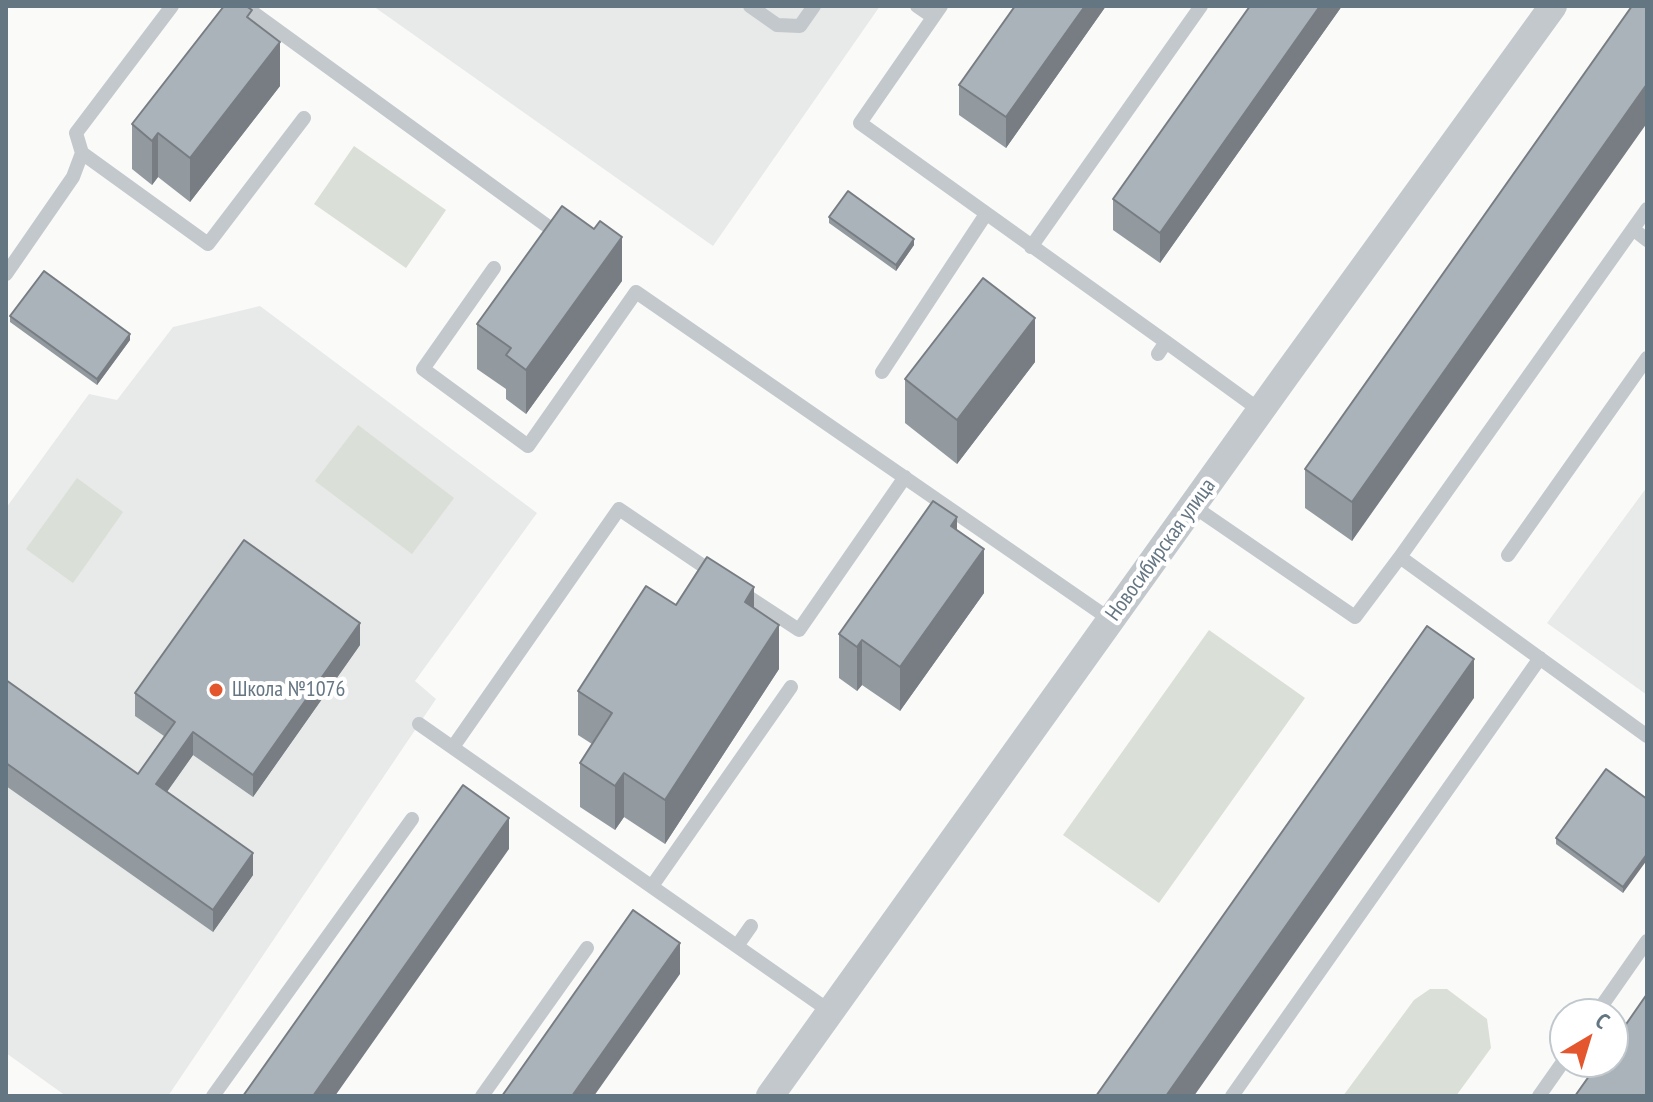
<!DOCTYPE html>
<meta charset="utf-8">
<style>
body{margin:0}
#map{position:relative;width:1653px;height:1102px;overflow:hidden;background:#fafaf8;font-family:"PT Sans Narrow",sans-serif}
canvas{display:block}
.frame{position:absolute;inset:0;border:8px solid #657683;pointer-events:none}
.north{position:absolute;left:1549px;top:998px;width:80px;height:80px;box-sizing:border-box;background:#fff;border:2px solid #c1c8cd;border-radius:50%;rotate:38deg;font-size:22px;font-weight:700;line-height:32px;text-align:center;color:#657683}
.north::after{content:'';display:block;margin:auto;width:28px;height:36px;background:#e4572e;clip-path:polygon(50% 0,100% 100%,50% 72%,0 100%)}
</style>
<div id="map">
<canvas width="1653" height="1102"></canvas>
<div class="frame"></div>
<div class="north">С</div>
</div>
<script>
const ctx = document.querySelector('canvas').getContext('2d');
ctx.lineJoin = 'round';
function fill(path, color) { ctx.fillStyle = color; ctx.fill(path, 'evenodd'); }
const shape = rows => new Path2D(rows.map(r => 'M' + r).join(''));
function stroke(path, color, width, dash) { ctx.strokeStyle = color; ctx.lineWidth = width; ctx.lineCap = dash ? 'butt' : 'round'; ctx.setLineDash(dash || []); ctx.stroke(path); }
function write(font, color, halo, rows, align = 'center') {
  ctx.font = font + ' "PT Sans Narrow",sans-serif'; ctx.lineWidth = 8; ctx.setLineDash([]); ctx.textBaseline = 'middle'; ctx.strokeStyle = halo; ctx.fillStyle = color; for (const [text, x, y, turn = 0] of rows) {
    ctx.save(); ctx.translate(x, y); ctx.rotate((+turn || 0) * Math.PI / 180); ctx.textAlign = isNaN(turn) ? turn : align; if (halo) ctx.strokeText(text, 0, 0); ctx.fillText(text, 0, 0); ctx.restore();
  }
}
const built = shape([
 [373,6,880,6,713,246],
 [260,306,537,513,415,681,436,699,168,1096,66,1096,6,1053,6,508,89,394,117,400,173,327],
 [1647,487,1647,695,1547,623]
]);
const green = shape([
 [354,146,446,210,406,268,314,204],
 [358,425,454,498,412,554,315,481],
 [77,478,123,512,73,583,26,549],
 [1209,630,1305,698,1159,903,1063,835],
 [1430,989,1447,989,1487,1019,1491,1048,1456,1096,1343,1096,1414,1000]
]);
const service = shape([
 [172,6,76,133,82,153,208,244,304,118],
 [244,6,550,228],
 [750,6,777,25,800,26,814,6],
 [917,6,933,17],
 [941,6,860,123,1166,342],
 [1633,229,1647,240],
 [1031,247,1201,6],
 [494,268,423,369,528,446,636,292,1111,620],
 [6,274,73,177,82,153],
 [1158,354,1166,342,1261,411],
 [882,372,986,214],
 [1193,506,1355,617,1400,557,1647,736],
 [1508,555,1647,358],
 [1400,557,1647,209],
 [738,590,799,630,905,477],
 [419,724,831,1012],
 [453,747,619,509,718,576],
 [652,886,791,687],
 [737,946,751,926],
 [1596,1014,1647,941],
 [213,1096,412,819],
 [482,1096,587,948],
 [1232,1096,1540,658],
 [1539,1096,1565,1059]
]);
const minor = shape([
 [770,1096,1286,375,1553,6]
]);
const wall = shape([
 [1015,6,1106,6,1006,148,959,115,959,85],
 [1250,6,1342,6,1160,263,1113,230,1113,199],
 [1632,6,1352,541,1305,508,1305,469],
 [252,21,280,86,190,202,158,177,152,185,132,169,132,124],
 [829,217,914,245,896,271,829,223],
 [622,281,526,414,506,399,506,389,477,369,477,324],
 [10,316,130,340,97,385,10,322],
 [1035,362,957,464,905,423,905,379],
 [957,530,984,593,900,711,862,685,857,691,839,678,839,634],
 [676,605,754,608,779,669,665,844,624,817,615,830,580,807,580,763,592,744,578,735,578,691],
 [360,645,253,797,193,755,167,792,253,875,213,932,6,786,6,680,138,774,164,736,135,716,135,693],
 [1647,799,1623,893,1556,844,1556,838]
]);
const shadedWall = shape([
 [1085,6,1106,6,1006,148,1006,117],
 [1320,6,1342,6,1160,263,1160,233],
 [280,42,280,86,190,202,190,158],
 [1647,84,1647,123,1352,541,1352,502],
 [158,133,158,177,152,185,152,141],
 [622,237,622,281,526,414,526,370],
 [914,239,914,245,896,271,896,265],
 [1035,318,1035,362,957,464,957,420],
 [130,334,130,340,97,385,97,379],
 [957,517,957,561,951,526],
 [984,549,984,593,900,711,900,667],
 [754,587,754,632,745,602],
 [360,623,360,645,253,797,253,775],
 [779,625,779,669,665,844,665,800],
 [862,640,862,685,857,691,857,647],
 [1474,659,1474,698,1194,1096,1166,1096],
 [193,732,193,755,156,807,156,784],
 [624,773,624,817,615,830,615,786],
 [509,818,509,849,335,1096,313,1096],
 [253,853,253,875,213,932,213,910],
 [1647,854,1647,860,1623,893,1623,887],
 [680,943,680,974,594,1096,572,1096]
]);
const building = shape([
 [224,6,246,6,252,10,247,17,280,42,190,158,158,133,152,141,132,124,224,6],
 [1015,6,1085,6,1006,117,959,85,1015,6],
 [1250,6,1320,6,1160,233,1113,199,1250,6],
 [1632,6,1647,6,1647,84,1352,502,1305,469,1632,6],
 [848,191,914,239,896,265,829,217,848,191],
 [562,206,594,229,600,221,622,237,526,370,506,355,511,348,477,324,562,206],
 [44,271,130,334,97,379,10,316,44,271],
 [983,278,1035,318,957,420,905,379,983,278],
 [933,501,957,517,951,526,984,549,900,667,862,640,857,647,839,634,933,501],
 [244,540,360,623,253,775,193,732,156,784,253,853,213,910,6,763,6,680,138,774,175,722,135,693,244,540],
 [707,557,754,587,745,602,779,625,665,800,624,773,615,786,580,763,612,713,578,691,646,586,676,605,707,557],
 [1427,626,1474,659,1166,1096,1096,1096,1427,626],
 [1606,769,1647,799,1647,854,1623,887,1556,838,1606,769],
 [463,785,509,818,313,1096,243,1096,463,785],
 [633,910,680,943,572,1096,502,1096,633,910],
 [1647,994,1647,1094,1646,1096,1575,1096,1599,1062,1613,1062,1613,1043,1647,994]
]);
const markers = [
 [216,690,8,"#e4572e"]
];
const streetNames = [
 ["Новосибирская улица",1161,550,-54]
];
const poiNames = [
 ["Школа №1076",232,690]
];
fill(built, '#e8e9e9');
fill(green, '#dadfd7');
stroke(service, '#c3c8cc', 14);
stroke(minor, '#c3c8cc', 28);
fill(wall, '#929a9f');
fill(shadedWall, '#777d82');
fill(building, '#aab3b9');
stroke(building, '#777d82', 2);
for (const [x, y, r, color] of markers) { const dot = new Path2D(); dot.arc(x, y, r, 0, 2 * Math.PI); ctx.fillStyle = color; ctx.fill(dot); stroke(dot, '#fff', 3); }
write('22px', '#657683', '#fff', streetNames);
write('22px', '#657683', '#fff', poiNames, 'left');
</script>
